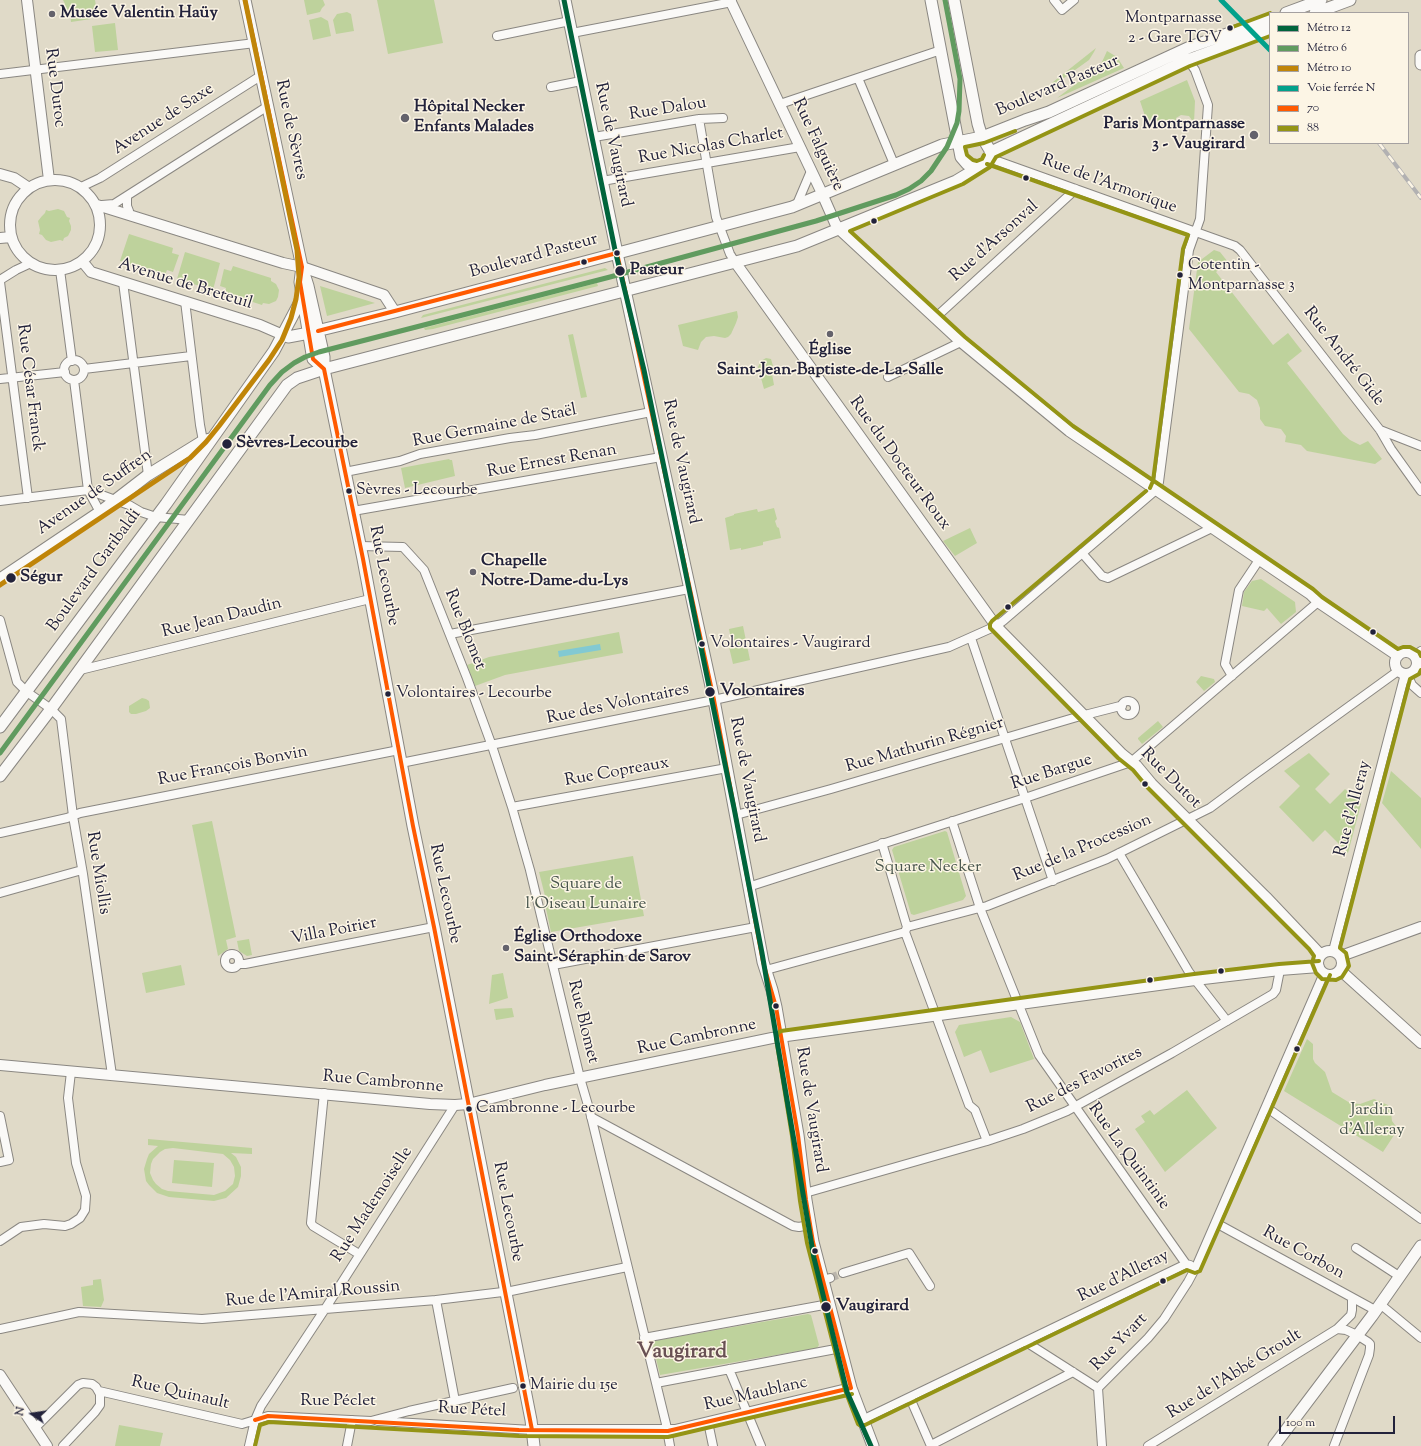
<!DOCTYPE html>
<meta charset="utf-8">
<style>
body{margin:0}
#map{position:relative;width:1421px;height:1446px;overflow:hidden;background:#e0dac8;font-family:"Sorts Mill Goudy",serif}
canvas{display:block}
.legend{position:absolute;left:1269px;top:12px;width:140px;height:132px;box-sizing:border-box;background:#fcf5e5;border:1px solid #a5a1a1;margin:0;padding:5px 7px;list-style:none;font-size:12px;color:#22223b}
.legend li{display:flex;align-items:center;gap:8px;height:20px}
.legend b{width:20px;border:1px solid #a5a1a1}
.north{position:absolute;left:12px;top:1394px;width:40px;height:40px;-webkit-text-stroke:3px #fcf5e5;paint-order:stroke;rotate:283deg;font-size:11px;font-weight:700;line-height:16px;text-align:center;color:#22223b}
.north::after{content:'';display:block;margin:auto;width:14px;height:18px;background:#22223b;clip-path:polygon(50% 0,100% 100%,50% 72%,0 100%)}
.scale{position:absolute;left:1279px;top:1416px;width:116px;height:18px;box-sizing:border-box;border:2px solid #22223b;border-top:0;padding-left:5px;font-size:12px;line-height:14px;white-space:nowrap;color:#22223b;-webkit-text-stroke:3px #fcf5e5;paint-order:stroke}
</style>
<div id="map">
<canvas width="1421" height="1446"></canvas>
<ul class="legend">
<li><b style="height:5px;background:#00643c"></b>Métro 12</li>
<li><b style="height:5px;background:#609b5f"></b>Métro 6</li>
<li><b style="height:5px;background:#c08509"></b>Métro 10</li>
<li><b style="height:5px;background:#02a18b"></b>Voie ferrée N</li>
<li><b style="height:5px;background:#ff5a00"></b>70</li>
<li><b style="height:5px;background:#949415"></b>88</li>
</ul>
<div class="north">N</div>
<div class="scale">100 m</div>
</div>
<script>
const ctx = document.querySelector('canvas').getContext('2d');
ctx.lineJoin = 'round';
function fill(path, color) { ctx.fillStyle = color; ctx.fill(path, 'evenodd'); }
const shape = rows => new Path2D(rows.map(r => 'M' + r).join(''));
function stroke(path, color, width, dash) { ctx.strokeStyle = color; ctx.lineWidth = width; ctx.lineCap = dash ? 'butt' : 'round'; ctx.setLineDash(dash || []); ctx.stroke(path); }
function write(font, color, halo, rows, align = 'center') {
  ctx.font = font + ' "Sorts Mill Goudy",serif'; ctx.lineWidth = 3; ctx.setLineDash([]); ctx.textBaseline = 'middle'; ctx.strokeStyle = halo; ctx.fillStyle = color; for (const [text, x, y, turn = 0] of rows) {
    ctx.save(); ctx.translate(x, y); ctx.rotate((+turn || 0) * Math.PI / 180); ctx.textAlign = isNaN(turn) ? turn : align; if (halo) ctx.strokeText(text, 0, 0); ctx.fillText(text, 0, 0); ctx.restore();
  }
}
const green = shape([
 [63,0,95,0,97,12,90,13,91,19,71,22,70,14,65,15,63,4,65,4],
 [304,0,323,0,325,5,322,8,320,12,307,15],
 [377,0,434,0,443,43,388,54],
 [347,12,351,14,354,31,336,34,333,20,337,14],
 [321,17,328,21,331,36,313,40,309,20],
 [115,23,118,50,95,52,92,26],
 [1096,48,1094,52,1089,60,1050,88,1048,86],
 [1107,51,1117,57,1124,68,1057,98,1096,69,1102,62],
 [1187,80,1195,101,1194,123,1189,116,1181,115,1176,118,1176,124,1162,122,1161,120,1148,125,1140,101],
 [58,209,64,211,67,217,70,218,69,221,71,226,71,230,68,236,64,238,63,241,60,240,51,242,46,240,42,235,39,234,40,230,38,221,42,216,45,213,46,210,49,211],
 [129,234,173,248,172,253,179,255,173,272,167,270,165,275,120,261],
 [1214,250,1220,252,1228,262,1216,272,1273,345,1288,333,1302,351,1287,363,1343,434,1350,440,1360,445,1368,441,1382,459,1375,464,1307,451,1301,445,1285,442,1286,436,1281,429,1265,426,1260,419,1260,408,1257,400,1249,394,1239,392,1189,329,1198,262],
 [185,252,220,263,213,290,177,279],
 [233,266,271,278,271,281,276,284,279,290,278,297,276,301,269,304,263,303,262,305,225,293,226,288,220,286,224,269,231,271],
 [605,268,608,270,421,318,423,315],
 [597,283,598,286,433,329,425,330,424,328],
 [320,286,375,303,327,316],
 [737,311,738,317,736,323,731,334,728,337,725,338,714,336,706,337,701,342,698,350,683,346,678,325],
 [573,334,587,397,581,398,568,335],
 [766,358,771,359,775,373,772,374,774,385,764,389,758,367,761,361],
 [449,459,450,460,452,460,455,476,405,488,401,468],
 [774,508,777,519,775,521,777,527,779,528,781,538,763,542,763,545,741,550,741,548,730,550,725,518,734,515,734,514,757,509,758,512],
 [970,528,977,543,955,556,943,541],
 [1261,579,1295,602,1296,612,1281,624,1267,608,1264,611,1242,606,1244,592,1252,581],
 [743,626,750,660,733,664,729,647,732,646,729,629],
 [619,632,623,653,505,675,475,686,467,665,489,657],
 [1201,676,1214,679,1215,682,1204,691,1196,682],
 [142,698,146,699,149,701,150,708,146,711,136,714,131,714,129,712,129,706],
 [1158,721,1163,727,1142,744,1138,739,1138,738],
 [1309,753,1330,774,1315,789,1330,804,1345,789,1361,804,1348,853,1325,830,1313,842,1279,807,1300,786,1284,771],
 [1391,771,1421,798,1421,849,1382,803],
 [212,821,236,937,226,940,228,949,218,956,192,825],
 [945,831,947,832,966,896,963,900,914,915,911,914,892,850,894,847],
 [633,856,644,916,551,932,545,904,547,904,539,872],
 [249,939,252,955,247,956,239,951,237,941],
 [181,965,185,985,146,993,142,973],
 [503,973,508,998,489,1004,492,975],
 [512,1008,514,1017,496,1020,494,1009],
 [1011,1017,1020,1022,1034,1059,990,1073,981,1050,964,1057,955,1032,959,1025],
 [1307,1039,1313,1044,1313,1059,1315,1063,1325,1072,1332,1092,1350,1103,1360,1104,1374,1099,1388,1105,1391,1112,1392,1121,1398,1129,1383,1152,1284,1091],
 [1187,1090,1217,1128,1165,1172,1135,1129,1145,1122,1141,1116,1150,1110,1154,1115],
 [148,1139,252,1148,252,1154,231,1153,236,1157,241,1167,241,1176,238,1187,226,1198,214,1201,169,1197,157,1193,149,1185,146,1181,144,1169,147,1159,149,1154,158,1146,148,1145],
 [173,1148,223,1154,230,1160,234,1167,235,1176,233,1184,225,1191,214,1195,168,1191,162,1189,156,1184,153,1180,150,1173,151,1164,153,1159,160,1152,165,1149],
 [174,1160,214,1163,212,1187,172,1183],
 [101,1279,104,1300,101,1307,83,1306,81,1287,93,1285,93,1280],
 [808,1314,811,1315,819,1345,817,1348,660,1375,652,1342,653,1341],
 [119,1425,163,1433,160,1446,115,1446]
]);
const water = shape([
 [600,644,601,650,559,657,558,651]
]);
const minorTunnel = shape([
 [830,1278,843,1273]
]);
const minor = shape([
 [1054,0,1062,10,1074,0],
 [572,33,732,2],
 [497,36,570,21],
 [0,74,255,43],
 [858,78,894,164],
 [551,87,581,81],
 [780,104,941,50],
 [699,119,716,217,730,254,735,262],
 [594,137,699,119,723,118],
 [989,158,1235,246,1240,250,1380,430,1391,449,1421,491],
 [602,181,800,147],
 [81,187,100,178,262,75],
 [127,196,127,206,129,211,129,215],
 [797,204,811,171],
 [102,205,114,204,268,106],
 [60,270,72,361],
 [0,280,16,270,31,263],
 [0,282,28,498],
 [123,282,148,475],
 [185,301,200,425,203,441],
 [935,318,1076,189],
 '64 370a10 10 0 1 1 20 0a10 10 0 1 1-20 0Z',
 [84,369,191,356],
 [888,377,961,342],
 [0,379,65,372],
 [74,380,88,490,100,512],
 [1380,430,1421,446],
 [345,472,400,461,420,454,510,438,535,435,651,412],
 [0,501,88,490,129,505,141,512,156,517,189,520],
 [353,511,661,457],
 [360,546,403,547,424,570,467,678,492,746,512,807,530,870,580,1078,590,1112,666,1424,670,1446],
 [1082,553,1102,576,1108,578,1212,528],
 [0,620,17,682,27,692,51,709,61,719,73,816,83,874,112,1075],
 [450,634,689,589],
 [971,638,1053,881],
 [1414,656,1421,651],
 [1416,667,1421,669],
 [80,670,370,599],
 [1407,674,1412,685,1421,693],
 [1232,676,1225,664,1239,590,1259,560],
 '1121 708a7 7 0 1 1 14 0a7 7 0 1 1-14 0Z',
 [401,763,714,700,949,647,996,626,1003,621,1156,490,1159,482,1189,250,1200,219,1208,105,1195,70,1185,56],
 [512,807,727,768],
 [736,815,831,789,1077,717,1120,706,1122,706],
 [952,821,980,908,1039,1055,1186,1264],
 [0,833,67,818,80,813,399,750],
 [882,843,907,927],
 [1119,853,1189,972,1227,1021],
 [748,887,1025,798,1131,762,1318,602],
 [0,893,82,870],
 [905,932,969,1105,975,1110,987,1141],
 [1333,951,1405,674],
 '225 961a7 7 0 1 1 14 0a7 7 0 1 1-14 0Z',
 [239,964,245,964,434,927],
 [553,965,756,927],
 [766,970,898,934,905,932,907,927,987,906,1107,859,1210,808,1253,776,1398,671],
 [324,1093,311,1223,313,1226,359,1254],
 [1266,1107,1421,1219],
 [0,1116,9,1160,0,1162],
 [591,1117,793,1226,799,1227,809,1225],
 [805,1193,987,1141,1023,1129,1067,1111,1172,1053,1273,994,1276,990,1280,970],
 [1216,1223,1375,1310],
 [0,1241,21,1227,44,1224,65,1226,71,1224,80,1218,85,1210,86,1196,76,1163,68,1098,71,1072],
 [1356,1248,1399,1276],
 [843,1273,909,1253,930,1286],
 [823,1280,830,1278],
 [436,1300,455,1401],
 [1380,1304,1421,1338],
 [0,1329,79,1312,202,1319,436,1300,511,1291,627,1267],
 [1337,1329,1351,1315,1352,1310,1352,1298],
 [644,1338,829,1304],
 [1026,1342,1098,1388],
 [729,1369,761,1446],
 [656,1383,841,1348],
 [1098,1388,1148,1338,1164,1319,1188,1282,1196,1267,1324,973],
 [1098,1388,1102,1446],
 [99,1391,242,1424,268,1416,371,1421,409,1411,513,1388],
 [910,1398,931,1446],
 [862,1420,1186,1264,1190,1265],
 [378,1421,532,1430],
 [708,1422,713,1446],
 [35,1428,78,1385,83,1383,92,1384,96,1387,100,1394,100,1405,95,1412,63,1446],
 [931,1445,1073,1372],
 [249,1446,255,1420,261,1406,325,1309,455,1105],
 [347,1446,352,1420],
 [1148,1446,1337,1329,1346,1330,1357,1335,1368,1342,1370,1344,1370,1348,1369,1355,1334,1446]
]);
const tertiary = shape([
 [27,0,49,180],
 [730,0,820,189,835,223,839,229,961,342,1069,431,1310,594,1318,602,1398,656],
 [0,174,14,178,29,188],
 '10 225a45 45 0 1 1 90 0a45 45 0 1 1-90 0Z',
 [97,205,283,263,302,267,384,295,395,312],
 [0,238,11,237],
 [82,261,91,272,260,325,283,335],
 [735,262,996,626,1122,754,1137,766,1152,784,1266,897,1321,955],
 '1395 663a11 11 0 1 1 22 0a11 11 0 1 1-22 0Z',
 '1318 963a12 12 0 1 1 24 0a12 12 0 1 1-24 0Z',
 [1341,956,1421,927],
 [1340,970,1421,1043],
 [0,1065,430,1104,455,1105,468,1104,545,1085,772,1038,1195,980,1280,970,1319,967],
 [0,1375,47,1446],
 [532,1430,675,1430,851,1388]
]);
const secondary = shape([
 [245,0,302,267,308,286,324,357,324,369],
 [565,0,617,253,714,700,763,962,772,990,776,1007,798,1135,806,1200,813,1242,851,1388,873,1446],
 [931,0,961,157,967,164,978,168],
 [1286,13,1321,0],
 [1315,13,1350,0],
 [1421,56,1421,64],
 [991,152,1188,60,1270,30],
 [302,267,300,282,312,354,313,359,324,369,363,559,413,826,434,927,531,1420,534,1446],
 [283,335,288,337,304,334,395,312,792,207,942,145,982,137,1025,120,1049,112,1190,47,1270,19],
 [0,579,100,512,148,475,203,441,210,439],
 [0,727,166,504,274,351,302,298],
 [0,776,51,709,287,385,297,378,324,369,797,246,956,181,986,163,991,152,982,137,978,124,954,0],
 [1274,1446,1372,1316,1421,1246]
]);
const rail = shape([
 [1379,143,1421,198]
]);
const bus1 = shape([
 [245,0,302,267,300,282,313,359,324,369,363,559,413,826,434,927,532,1430],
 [617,253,714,700,763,962,776,1007,798,1135,806,1200,813,1242,851,1388],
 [318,331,617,253],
 [255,1420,268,1416,519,1430,668,1431,851,1388]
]);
const bus2 = shape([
 [1230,28,1270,13],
 [1270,36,1190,66,996,157,990,167,963,184,850,231,965,337,1073,426,1313,589,1322,597,1398,649,1403,647,1410,647,1419,652,1421,656],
 [984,155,982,159,977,161,973,160,967,155,965,147,984,143,1015,131],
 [987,164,1188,235,1183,249,1153,481,1150,488],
 [1146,491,992,621,990,624,990,628,1118,758,1133,770,1148,788,1309,949,1314,956,1312,963,1316,973,1322,979,1336,980,1342,977,1349,966,1346,953,1340,948,1410,679,1419,674,1421,670],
 [1319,961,1279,964,1194,974,781,1031,778,1033,776,1038,792,1136,800,1201,807,1243,845,1390,858,1424,861,1426,865,1425,1187,1270,1195,1273,1200,1271,1330,975],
 [255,1446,260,1425,269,1422,519,1436,668,1437,852,1394]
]);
const rail1 = shape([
 [1221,0,1270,50]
]);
const metro1 = shape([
 [564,0,615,250,644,370,734,808,762,953,814,1258,847,1392,871,1446]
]);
const metro2 = shape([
 [0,753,270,385,282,372,294,363,305,357,319,352,610,277,816,221,896,195,909,189,921,181,931,171,947,147,957,123,959,111,960,79,945,0]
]);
const metro3 = shape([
 [0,585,190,458,206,442,219,426,269,360,282,340,291,318,296,299,299,277,297,250,245,0]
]);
const markers = [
 [52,14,4,"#64626c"],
 [1230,28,3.5,"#22223b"],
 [405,118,5,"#64626c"],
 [1254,135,5,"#64626c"],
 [1026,178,3.5,"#22223b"],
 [874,221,3.5,"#22223b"],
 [617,253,3.5,"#22223b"],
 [584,262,3.5,"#22223b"],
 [620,271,5.5,"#22223b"],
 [1180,275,3.5,"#22223b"],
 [830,334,4,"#64626c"],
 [227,444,5.5,"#22223b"],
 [349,491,3.5,"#22223b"],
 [473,572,4,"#64626c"],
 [11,578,5.5,"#22223b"],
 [1008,607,3.5,"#22223b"],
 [1373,632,3.5,"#22223b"],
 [702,644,3.5,"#22223b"],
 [710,692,5.5,"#22223b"],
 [388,694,3.5,"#22223b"],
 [1145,784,3.5,"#22223b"],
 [506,948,4,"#64626c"],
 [1221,971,3.5,"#22223b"],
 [1150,980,3.5,"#22223b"],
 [776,1006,3.5,"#22223b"],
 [1297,1049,3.5,"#22223b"],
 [469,1109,3.5,"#22223b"],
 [815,1251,3.5,"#22223b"],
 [1163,1281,3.5,"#22223b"],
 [826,1307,5.5,"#22223b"],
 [523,1386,3.5,"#22223b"]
];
const busNames = [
 ["Montparnasse",1222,19,"right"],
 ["2 - Gare TGV",1222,39,"right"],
 ["Cotentin -",1188,266],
 ["Montparnasse 3",1188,286],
 ["Sèvres - Lecourbe",356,491],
 ["Volontaires - Vaugirard",710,644],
 ["Volontaires - Lecourbe",396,694],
 ["Cambronne - Lecourbe",476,1109],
 ["Mairie du 15e",530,1386]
];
const poiNames = [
 ["Musée Valentin Haüy",60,14],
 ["Hôpital Necker",414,108],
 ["Enfants Malades",414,128],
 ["Paris Montparnasse",1245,125,"right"],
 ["3 - Vaugirard",1245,145,"right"],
 ["Église",830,351,"center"],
 ["Saint-Jean-Baptiste-de-La-Salle",830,371,"center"],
 ["Chapelle",481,562],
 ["Notre-Dame-du-Lys",481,582],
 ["Église Orthodoxe",514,938],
 ["Saint-Séraphin de Sarov",514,958]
];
const streetNames = [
 ["Boulevard Pasteur",1058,87,-23],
 ["Rue Duroc",54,88,83],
 ["Rue Dalou",668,110,-9],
 ["Avenue de Saxe",164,120,-33],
 ["Rue de Sèvres",290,130,78],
 ["Rue de Vaugirard",612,145,78],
 ["Rue Falguière",817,145,65],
 ["Rue Nicolas Charlet",711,147,-10],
 ["Rue de l'Armorique",1109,185,20],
 ["Rue d'Arsonval",995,242,-42],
 ["Boulevard Pasteur",534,257,-15],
 ["Avenue de Breteuil",185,285,17],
 ["Rue André Gide",1343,357,52],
 ["Rue César Franck",29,388,83],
 ["Rue Germaine de Staël",495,427,-11],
 ["Rue Ernest Renan",552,462,-10],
 ["Rue de Vaugirard",680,462,78],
 ["Rue du Docteur Roux",899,464,54],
 ["Avenue de Suffren",95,493,-35],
 ["Boulevard Garibaldi",95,571,-54],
 ["Rue Lecourbe",383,576,79],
 ["Rue Jean Daudin",222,619,-14],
 ["Rue Blomet",464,630,68],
 ["Rue des Volontaires",618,705,-12],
 ["Rue Mathurin Régnier",925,746,-16],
 ["Rue François Bonvin",233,767,-11],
 ["Rue Copreaux",617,773,-10],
 ["Rue Bargue",1052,773,-18],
 ["Rue Dutot",1170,779,45],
 ["Rue de Vaugirard",746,780,79],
 ["Rue d'Alleray",1354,809,-75],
 ["Rue de la Procession",1083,849,-23],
 ["Rue Miollis",97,873,81],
 ["Rue Lecourbe",444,894,78],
 ["Villa Poirier",334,932,-11],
 ["Rue Blomet",582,1022,76],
 ["Rue Cambronne",697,1038,-12],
 ["Rue des Favorites",1085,1081,-27],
 ["Rue Cambronne",383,1083,5],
 ["Rue de Vaugirard",810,1110,81],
 ["Rue La Quintinie",1128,1157,54],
 ["Rue Mademoiselle",373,1205,-57],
 ["Rue Lecourbe",507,1212,79],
 ["Rue Corbon",1303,1254,29],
 ["Rue d'Alleray",1124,1277,-26],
 ["Rue de l'Amiral Roussin",313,1295,-5],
 ["Rue Yvart",1120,1343,-46],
 ["Rue de l'Abbé Groult",1235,1375,-32],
 ["Rue Quinault",180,1394,13],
 ["Rue Maublanc",756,1395,-13],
 ["Rue Péclet",338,1402],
 ["Rue Pétel",472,1411,3]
];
const stopNames = [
 ["Pasteur",630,271],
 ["Sèvres-Lecourbe",236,444],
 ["Ségur",20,578],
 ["Volontaires",720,692],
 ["Vaugirard",836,1307]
];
const parkNames = [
 ["Square Necker",928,868],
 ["Square de",586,885],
 ["l'Oiseau Lunaire",586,905],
 ["Jardin",1372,1111],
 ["d'Alleray",1372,1131]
];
const districtNames = [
 ["Vaugirard",682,1353]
];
fill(green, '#bed29c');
fill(water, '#82c9d2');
stroke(minorTunnel, '#bab5ac', 8, [8, 4]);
stroke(minor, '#8a8782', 10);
stroke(tertiary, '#8a8782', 12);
stroke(secondary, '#8a8782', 13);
stroke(minor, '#faf9f7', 8);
stroke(tertiary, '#faf9f7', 10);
stroke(secondary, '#faf9f7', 11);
stroke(rail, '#b2b1b2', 4);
stroke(rail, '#fcf5e5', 2.5, [8]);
stroke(bus1, '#ff5a00', 4);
stroke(bus2, '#949415', 4);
stroke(rail1, '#02a18b', 5);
stroke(metro1, '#00643c', 5);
stroke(metro2, '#609b5f', 5);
stroke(metro3, '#c08509', 5);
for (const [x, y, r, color] of markers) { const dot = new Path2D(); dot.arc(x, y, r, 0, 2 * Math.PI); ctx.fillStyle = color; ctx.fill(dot); stroke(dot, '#fcf5e5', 1.5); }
write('16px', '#22223b', '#fcf5e5', busNames, 'left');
write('bold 17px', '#22223b', '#fcf5e5', poiNames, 'left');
write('17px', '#22223b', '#fcf5e5', streetNames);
write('bold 17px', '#22223b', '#fcf5e5', stopNames, 'left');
write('17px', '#48554d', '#fcf5e5', parkNames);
write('bold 21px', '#685053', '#fcf5e5', districtNames);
</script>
